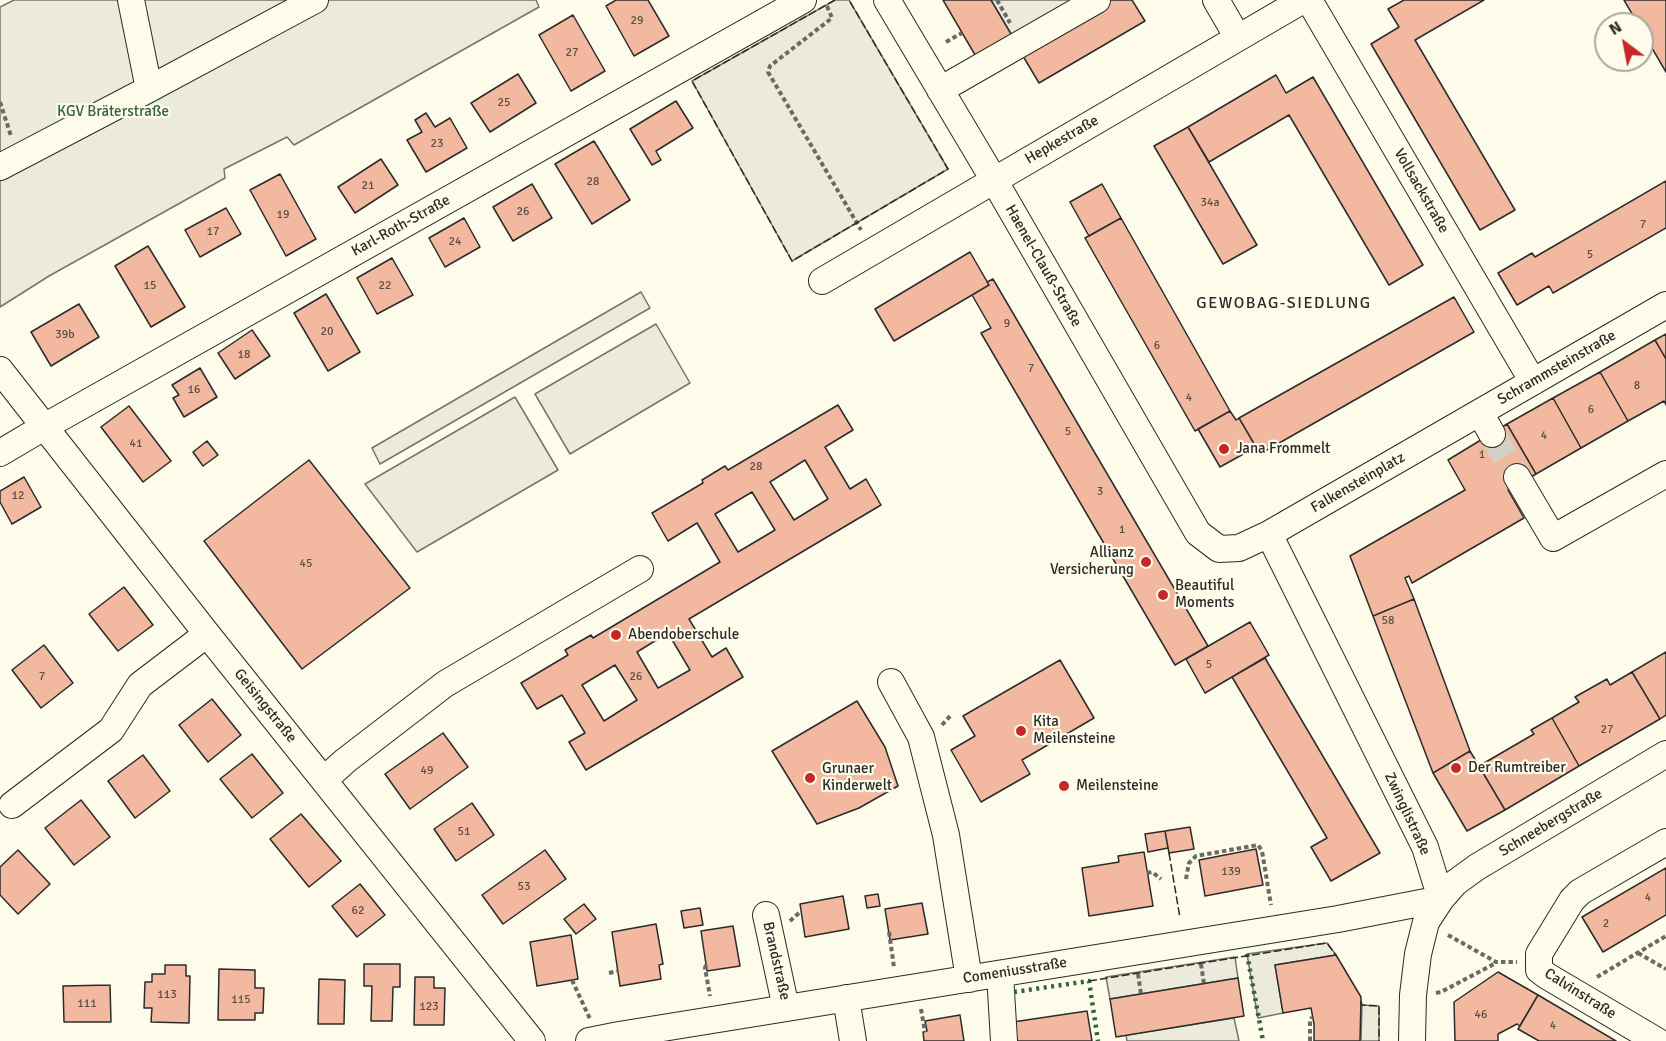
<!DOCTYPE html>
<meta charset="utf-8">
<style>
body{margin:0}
#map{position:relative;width:1666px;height:1041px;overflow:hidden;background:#fdfbea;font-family:Signika,sans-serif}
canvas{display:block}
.north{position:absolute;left:1594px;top:12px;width:60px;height:60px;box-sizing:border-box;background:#fdfbea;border:2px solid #a9a89e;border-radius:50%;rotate:328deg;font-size:16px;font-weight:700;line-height:24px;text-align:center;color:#2b2b2b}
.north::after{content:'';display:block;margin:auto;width:21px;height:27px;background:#c62828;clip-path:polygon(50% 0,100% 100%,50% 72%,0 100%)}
</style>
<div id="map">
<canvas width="1666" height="1041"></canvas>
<div class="north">N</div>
</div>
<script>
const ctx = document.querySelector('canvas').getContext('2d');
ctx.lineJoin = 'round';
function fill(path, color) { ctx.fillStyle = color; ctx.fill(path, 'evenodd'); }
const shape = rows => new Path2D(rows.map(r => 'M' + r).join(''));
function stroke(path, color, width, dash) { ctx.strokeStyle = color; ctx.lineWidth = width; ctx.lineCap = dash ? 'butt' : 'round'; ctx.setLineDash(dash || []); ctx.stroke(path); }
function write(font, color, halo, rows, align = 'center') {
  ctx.font = font + ' Signika,sans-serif'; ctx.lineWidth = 4.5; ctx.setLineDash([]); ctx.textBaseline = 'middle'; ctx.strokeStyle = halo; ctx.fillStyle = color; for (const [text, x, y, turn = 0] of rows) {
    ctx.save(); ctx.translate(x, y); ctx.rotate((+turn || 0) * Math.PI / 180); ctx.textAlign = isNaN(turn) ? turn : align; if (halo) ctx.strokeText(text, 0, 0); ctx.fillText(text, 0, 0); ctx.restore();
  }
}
const green = shape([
 [14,0,536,0,539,7,294,145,287,137,224,169,225,178,49,276,0,307,0,7,14,0],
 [835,0,849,0,948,169,792,261,692,81,835,0],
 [991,0,1106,0,1014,39,991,0],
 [641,292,650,308,380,464,372,448,641,292],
 [656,324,690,383,570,454,535,394,656,324],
 [515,397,558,470,417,552,365,484,515,397],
 [1327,943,1336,955,1275,965,1283,1013,1258,1018,1247,954,1327,943],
 [1235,957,1238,978,1110,999,1106,977,1235,957],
 [1362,1005,1379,1006,1379,1041,1361,1041,1362,1005],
 [1234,1018,1239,1041,1127,1041,1126,1035,1234,1018]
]);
const building = shape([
 [616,0,648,0,669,36,634,56,606,6,616,0],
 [943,0,991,0,1014,39,978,60,943,0],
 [1106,0,1132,0,1145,21,1039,83,1020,51,1106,0],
 [1404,0,1484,0,1415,40,1515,210,1480,230,1371,44,1399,27,1388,9,1404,0],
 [1624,0,1666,0,1666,72,1642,31,1642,24,1638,24,1624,0],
 [573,15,605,71,571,91,539,35,573,15],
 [518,74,536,103,490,132,471,103,518,74],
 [1276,75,1286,93,1313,77,1423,265,1389,285,1289,115,1209,162,1188,127,1276,75],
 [676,101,693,128,656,151,661,160,652,165,630,129,676,101],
 [426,113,435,127,450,118,467,148,426,172,407,140,422,132,415,120,426,113],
 [1188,127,1257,245,1223,264,1154,146,1188,127],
 [594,141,630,200,592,224,555,164,594,141],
 [381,159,398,185,355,213,338,187,381,159],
 [280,174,316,239,286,256,250,190,280,174],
 [1666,181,1666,228,1553,293,1549,286,1517,305,1498,273,1532,253,1535,257,1666,181],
 [532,184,552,218,513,241,493,207,532,184],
 [1102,184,1121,218,1089,236,1070,202,1102,184],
 [226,208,241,234,200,257,185,230,226,208],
 [464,218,480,247,445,267,429,238,464,218],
 [1121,218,1230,411,1195,431,1085,238,1121,218],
 [148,246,185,307,151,327,115,266,148,246],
 [970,252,989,285,894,341,875,309,970,252],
 [392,258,413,295,377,314,357,278,392,258],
 [993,279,1208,646,1175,665,981,333,991,328,972,295,989,285,987,282,993,279],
 [326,294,360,352,328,371,294,313,326,294],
 [1454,297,1474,332,1260,454,1239,418,1454,297],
 [79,304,99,337,51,366,31,332,79,304],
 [252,330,270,356,235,379,218,353,252,330],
 [1666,334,1666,359,1655,340,1666,334],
 [1655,340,1666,359,1666,405,1664,401,1628,421,1600,372,1655,340],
 [200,368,217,397,184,417,173,398,179,395,172,385,200,368],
 [1600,372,1628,421,1581,448,1553,398,1600,372],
 [1553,398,1581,448,1536,474,1507,424,1553,398],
 [838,405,853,430,825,447,850,489,866,479,881,505,689,619,712,657,726,648,743,677,586,770,569,742,585,733,562,695,537,709,521,683,568,655,565,650,591,635,593,638,720,562,697,523,668,541,652,513,703,483,702,480,725,466,728,470,838,405],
 [805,460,828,499,794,520,770,482,805,460],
 [752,492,775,530,738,552,715,514,752,492],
 [668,633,690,670,658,688,637,652,668,633],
 [615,665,637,700,604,721,582,685,615,665],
 [129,406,171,461,143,482,101,427,129,406],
 [1230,411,1236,420,1239,418,1256,447,1220,467,1198,429,1230,411],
 [1507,424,1536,474,1508,490,1524,518,1412,583,1409,576,1405,578,1414,599,1373,616,1350,556,1465,490,1448,460,1507,424],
 [207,441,218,455,203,466,193,452,207,441],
 [309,460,410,588,302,669,204,541,309,460],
 [24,477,41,507,12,524,0,502,0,491,24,477],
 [124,587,153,625,118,651,89,614,124,587],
 [1414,599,1470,751,1433,773,1373,616,1414,599],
 [1250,622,1269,655,1205,693,1186,659,1250,622],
 [44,645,73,683,41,708,12,670,44,645],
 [1666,652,1666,715,1660,719,1632,672,1666,652],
 [1265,658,1380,853,1331,881,1311,847,1327,838,1232,677,1265,658],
 [1060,660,1094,718,1022,760,1030,774,981,802,951,750,975,736,963,716,1060,660],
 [1632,672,1660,719,1579,766,1552,718,1579,702,1575,697,1607,679,1610,685,1632,672],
 [212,699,241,735,208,762,179,725,212,699],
 [857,701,885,747,898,786,859,808,817,824,772,751,857,701],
 [1552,718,1579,766,1505,810,1479,766,1534,734,1531,730,1552,718],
 [443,733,468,767,410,809,385,774,443,733],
 [1470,751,1505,810,1467,831,1433,773,1470,751],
 [252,754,283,793,252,818,220,779,252,754],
 [143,755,170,791,135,818,108,781,143,755],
 [81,800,110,837,74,865,45,828,81,800],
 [472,803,494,835,456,861,434,829,472,803],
 [301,814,341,861,309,887,270,839,301,814],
 [1190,827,1194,849,1169,853,1165,831,1190,827],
 [1165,831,1168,848,1148,852,1145,834,1165,831],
 [1256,849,1263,885,1205,896,1199,860,1256,849],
 [18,850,50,884,18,914,0,895,0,867,18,850],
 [545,850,566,879,503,924,482,895,545,850],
 [1144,852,1153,906,1089,916,1082,868,1119,862,1118,856,1144,852],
 [1666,868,1666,915,1603,952,1582,917,1666,868],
 [360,884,385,915,357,937,332,906,360,884],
 [878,894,880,906,867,908,865,896,878,894],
 [843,896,849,929,805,937,800,904,843,896],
 [922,903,928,934,890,940,885,909,922,903],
 [584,904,596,919,576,934,564,919,584,904],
 [700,908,703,925,684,928,681,911,700,908],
 [656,924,663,964,659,965,661,979,620,986,612,932,656,924],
 [733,926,740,966,707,971,701,931,733,926],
 [571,935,578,979,537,986,530,942,571,935],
 [1336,955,1361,997,1360,1041,1314,1041,1314,1024,1311,1008,1283,1013,1275,965,1336,955],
 [364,964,400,964,400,987,393,987,392,1021,371,1021,372,986,364,986,364,964],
 [165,965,186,965,186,976,190,976,189,1023,151,1022,152,1008,144,1008,145,982,152,982,152,974,165,974,165,965],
 [219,969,255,970,255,988,264,988,263,1013,255,1013,255,1020,218,1020,219,969],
 [1498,972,1538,995,1520,1026,1517,1024,1498,1034,1498,1041,1455,1041,1454,1002,1498,972],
 [415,977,434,977,434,988,445,988,444,1025,414,1025,415,977],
 [1238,978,1244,1016,1116,1037,1110,999,1238,978],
 [319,979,345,980,344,1024,318,1024,319,979],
 [110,985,111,1022,64,1022,63,986,110,985],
 [1538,995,1616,1041,1539,1041,1518,1029,1538,995],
 [1087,1011,1092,1041,1015,1041,1013,1022,1087,1011],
 [960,1015,964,1041,924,1041,923,1032,927,1031,925,1021,960,1015]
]);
const minorTunnel = shape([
 [1492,434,1517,477]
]);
const path = shape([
 [997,0,1010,23],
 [827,6,832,18,770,66,768,72,861,230],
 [946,42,962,33],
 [0,102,11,136],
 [942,725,951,715],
 [1147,873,1152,872,1161,879],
 [1186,879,1189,863,1196,856,1258,845,1262,851,1271,905],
 [790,921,801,911],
 [889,932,894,967],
 [1448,935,1496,962,1517,962],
 [1638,953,1666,969],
 [1201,964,1204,984],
 [706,965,705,968,710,996],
 [609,973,618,971],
 [1138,974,1141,994],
 [1597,977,1666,936],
 [572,980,590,1019],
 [1436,993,1441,992,1496,963],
 [921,1009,925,1032],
 [1310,1041,1310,1020,1312,1017]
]);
const minor = shape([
 [131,0,149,89],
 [887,0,994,180,1198,533,1219,549,1239,548,1269,534,1666,305],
 [1216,0,1238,38],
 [1309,0,1533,382],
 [940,90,1097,0],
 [0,167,149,89,315,0],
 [822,281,1303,0],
 [0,370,207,634,532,1041],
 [1480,413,1492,434],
 [0,453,44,427,803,0],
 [1517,477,1553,538,1666,474],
 [1269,534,1425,847,1441,899],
 [891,682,921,737,946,835,969,979],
 [324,780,345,761,445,684,640,569],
 [12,805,111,730,140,685,207,634],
 [766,915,786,1008],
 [1000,974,1004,1041],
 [846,998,853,1041],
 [589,1041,619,1035,1338,919,1441,899],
 [1412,1041,1413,995,1418,954,1426,922,1441,899,1455,883,1477,867,1666,754],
 [1657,1041,1547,976,1539,970,1539,954,1572,900,1580,892,1666,842]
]);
const hedge = shape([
 [1247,954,1263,1041],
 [1014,992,1089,981,1098,1041]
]);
const fence = shape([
 [835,0,692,81,792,261,948,169,849,0],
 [1169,853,1180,918],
 [1089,981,1327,943,1336,955],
 [1361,1001,1362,1005,1379,1006,1379,1041]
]);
const markers = [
 [1224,449,6,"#c62828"],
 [1146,562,6,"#c62828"],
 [1163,595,6,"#c62828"],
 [616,635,6,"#c62828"],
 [1021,731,6,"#c62828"],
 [1456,768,6,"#c62828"],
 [810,778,6,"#c62828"],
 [1064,786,6,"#c62828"]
];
const numberNames = [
 ["29",637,21],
 ["27",572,53],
 ["25",504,103],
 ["23",437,144],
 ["28",593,182],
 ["21",368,186],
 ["34a",1210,203],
 ["26",523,212],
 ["19",283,215],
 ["7",1643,225],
 ["17",213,232],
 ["24",455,242],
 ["5",1590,255],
 ["15",150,286],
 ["22",385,286],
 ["9",1007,324],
 ["20",327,332],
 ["39b",65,335],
 ["6",1157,346],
 ["18",244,355],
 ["7",1031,369],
 ["8",1637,386],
 ["16",194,390],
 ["4",1189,398],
 ["6",1591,410],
 ["5",1068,432],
 ["4",1544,436],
 ["41",136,444],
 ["1",1482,455],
 ["28",756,467],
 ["3",1100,492],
 ["12",18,496],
 ["1",1122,530],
 ["45",306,564],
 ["58",1388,621],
 ["5",1209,665],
 ["7",42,677],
 ["26",636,677],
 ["27",1607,730],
 ["49",427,771],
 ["51",464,832],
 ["139",1231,872],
 ["53",524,887],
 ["4",1648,898],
 ["62",358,911],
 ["2",1606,924],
 ["113",167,995],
 ["115",241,1000],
 ["111",87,1004],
 ["123",429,1007],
 ["46",1481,1015],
 ["4",1553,1026]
];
const parkNames = [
 ["KGV Bräterstraße",113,112]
];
const streetNames = [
 ["Hepkestraße",1062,140,-30],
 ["Vollsackstraße",1421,191,60],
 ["Karl-Roth-Straße",401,226,-29],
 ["Haenel-Clauß-Straße",1043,266,60],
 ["Schrammsteinstraße",1557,368,-30],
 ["Falkensteinplatz",1358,483,-30],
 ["Geisingstraße",265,706,51],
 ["Zwinglistraße",1407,814,65],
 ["Schneebergstraße",1551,823,-31],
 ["Brandstraße",776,961,77],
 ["Comeniusstraße",1015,971,-9],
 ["Calvinstraße",1580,994,32]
];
const poiNames = [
 ["Jana Frommelt",1236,449],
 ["Allianz",1134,553,"right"],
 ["Versicherung",1134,570,"right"],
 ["Beautiful",1175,586],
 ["Moments",1175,603],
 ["Abendoberschule",628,635],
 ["Kita",1033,722],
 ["Meilensteine",1033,739],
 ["Der Rumtreiber",1468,768],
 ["Grunaer",822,769],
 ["Kinderwelt",822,786],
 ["Meilensteine",1076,786]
];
const neighbourhoodNames = [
 ["GEWOBAG-SIEDLUNG",1284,304]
];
fill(green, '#ecebdb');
stroke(green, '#74746e', 1.5);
fill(building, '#f2b8a0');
stroke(building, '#2b2b2b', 1.5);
stroke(minorTunnel, '#d3d1c4', 26, [26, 13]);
stroke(minor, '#2b2b2b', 28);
stroke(path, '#6a6964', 4, [4.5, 3]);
stroke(minor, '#fdfbea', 26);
stroke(hedge, '#34623c', 4.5, [3, 4.5]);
stroke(fence, '#2b2b2b', 1.5, [8, 3]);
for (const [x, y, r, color] of markers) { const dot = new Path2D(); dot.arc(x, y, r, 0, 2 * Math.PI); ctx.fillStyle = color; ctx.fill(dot); stroke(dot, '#fdfbea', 2); }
write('12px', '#5d4e48', null, numberNames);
write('15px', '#34623c', '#fdfbea', parkNames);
write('15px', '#2b2b2b', '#fdfbea', streetNames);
write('15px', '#2b2b2b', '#fdfbea', poiNames, 'left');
ctx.letterSpacing = '1.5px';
write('16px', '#2b2b2b', '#fdfbea', neighbourhoodNames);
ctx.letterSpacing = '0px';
</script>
